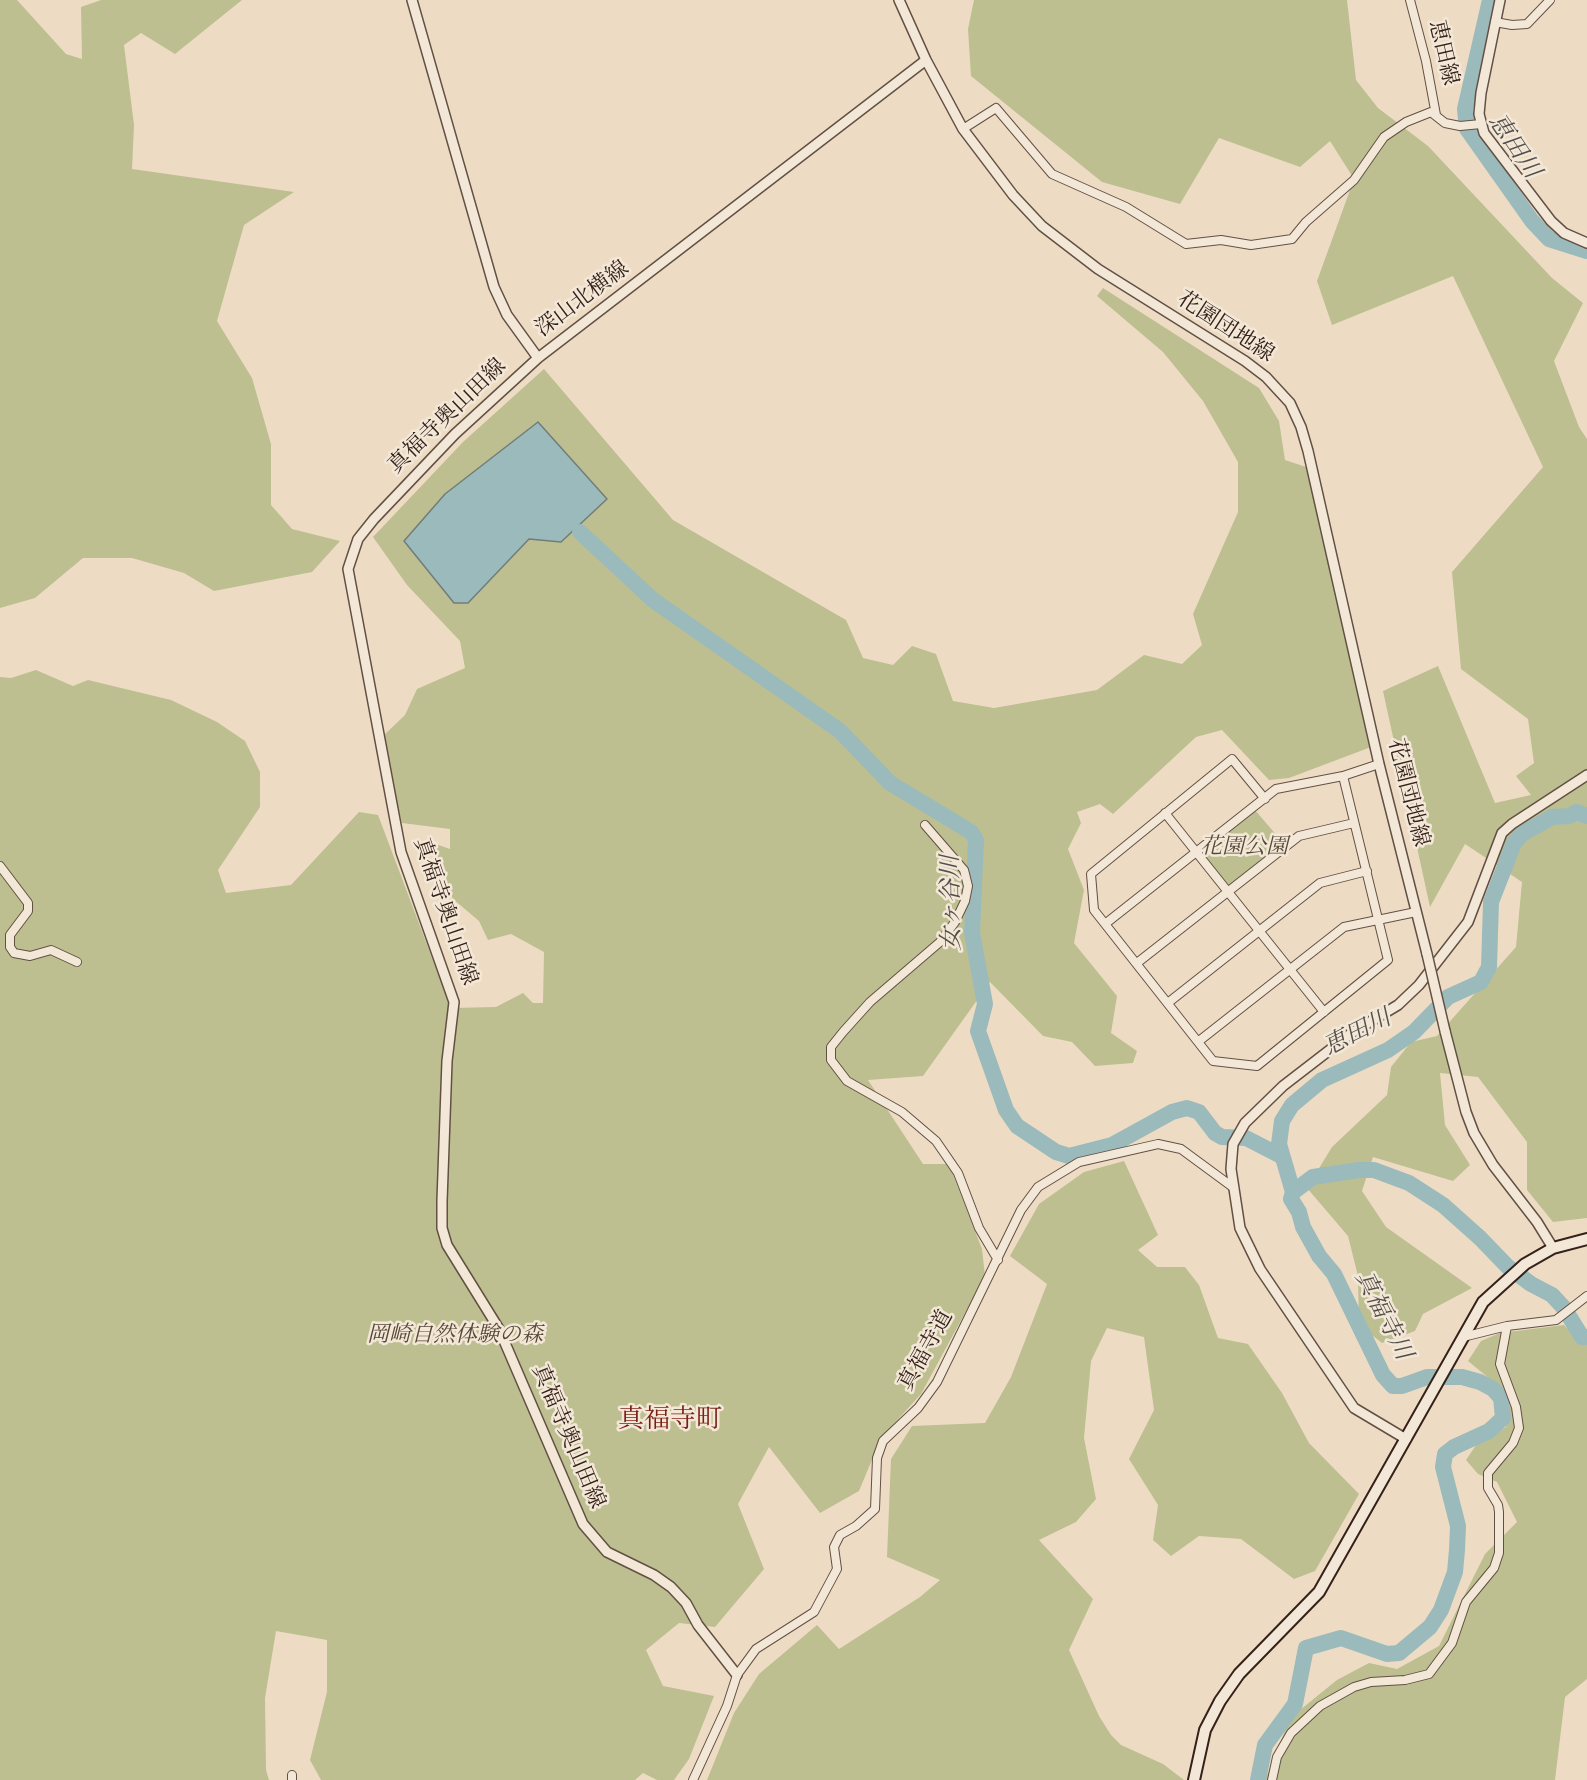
<!DOCTYPE html>
<meta charset="utf-8">
<style>
body{margin:0}
canvas{display:block;background:#eddcc3}
</style>
<canvas width="1587" height="1780"></canvas>
<script>
const ctx = document.querySelector('canvas').getContext('2d');
ctx.lineJoin = 'round';
function fill(path, color) { ctx.fillStyle = color; ctx.fill(path, 'evenodd'); }
const shape = rows => new Path2D(rows.map(r => 'M' + r).join(''));
function stroke(path, color, width, dash) { ctx.strokeStyle = color; ctx.lineWidth = width; ctx.lineCap = dash ? 'butt' : 'round'; ctx.setLineDash(dash || []); ctx.stroke(path); }
function write(font, color, halo, rows, align = 'center') {
  ctx.font = font + ' "IM FELL Double Pica","Noto Serif JP",serif'; ctx.lineWidth = 5; ctx.setLineDash([]); ctx.textBaseline = 'middle'; ctx.strokeStyle = halo; ctx.fillStyle = color; for (const [text, x, y, turn = 0] of rows) {
    ctx.save(); ctx.translate(x, y); ctx.rotate((+turn || 0) * Math.PI / 180); ctx.textAlign = isNaN(turn) ? turn : align; if (halo) ctx.strokeText(text, 0, 0); ctx.fillText(text, 0, 0); ctx.restore();
  }
}
const green = shape([
 [0,0,17,0,66,54,82,59,81,7,101,0,242,0,175,54,141,33,124,45,134,125,132,169,294,192,244,225,217,321,252,378,271,444,271,505,292,529,340,541,312,572,214,591,184,573,132,558,83,558,35,598,0,608],
 [974,0,1347,0,1356,80,1378,108,1428,146,1552,278,1583,303,1554,361,1579,427,1587,439,1587,1218,1553,1222,1527,1190,1527,1142,1478,1077,1440,1073,1445,1125,1470,1165,1453,1181,1373,1157,1362,1191,1386,1227,1472,1288,1423,1314,1415,1331,1382,1343,1359,1325,1358,1276,1348,1236,1307,1188,1332,1147,1387,1095,1391,1067,1411,1042,1437,1036,1516,947,1522,882,1465,844,1430,907,1383,691,1438,666,1495,803,1531,795,1516,776,1534,763,1528,719,1461,669,1452,572,1543,467,1453,276,1332,325,1317,281,1354,179,1330,141,1300,167,1219,138,1180,204,1102,182,971,76,968,29],
 [1103,288,1259,388,1279,421,1285,460,1306,467,1371,747,1289,778,1269,780,1222,730,1196,737,1113,814,1100,804,1077,812,1081,823,1068,849,1084,890,1074,943,1117,996,1111,1033,1137,1051,1133,1063,1095,1066,1072,1042,1043,1036,990,982,923,1076,868,1080,923,1164,949,1164,982,1249,985,1276,921,1394,881,1438,859,1491,820,1513,769,1447,738,1504,764,1569,715,1627,679,1623,646,1650,663,1686,714,1696,689,1759,674,1780,657,1780,643,1773,635,1780,321,1780,310,1760,327,1692,327,1640,276,1631,265,1698,266,1770,269,1780,0,1780,0,677,11,678,36,670,73,686,88,680,171,700,217,722,245,741,260,772,260,807,218,870,226,893,291,885,359,812,378,815,451,1008,496,1007,523,993,533,1003,543,1003,544,952,511,934,488,940,479,921,453,899,430,842,450,849,450,829,402,823,381,738,405,715,417,689,465,668,460,641,407,585,373,537,463,442,544,369,673,520,846,620,863,658,893,665,912,646,936,654,953,701,994,708,1097,690,1144,655,1182,664,1202,645,1193,614,1238,512,1238,462,1203,401,1163,352,1097,296],
 [1255,810,1284,844,1231,888,1201,852],
 [1124,1161,1158,1235,1138,1250,1157,1267,1185,1267,1199,1285,1218,1338,1248,1344,1282,1393,1309,1443,1359,1494,1315,1571,1294,1579,1241,1539,1199,1536,1171,1556,1153,1540,1158,1505,1129,1459,1154,1410,1144,1337,1107,1328,1091,1361,1084,1438,1096,1499,1076,1522,1039,1540,1093,1599,1069,1650,1099,1716,1111,1735,1121,1745,1163,1764,1184,1780,707,1780,734,1713,759,1674,817,1625,839,1649,920,1597,940,1580,887,1557,891,1459,912,1426,985,1423,1011,1377,1047,1284,1010,1256,1039,1204,1084,1172],
 [1564,1325,1577,1339,1587,1345,1587,1679,1565,1697,1555,1780,1265,1780,1290,1718,1337,1680,1369,1663,1397,1669,1439,1646,1485,1554,1517,1522,1497,1482,1478,1474,1466,1460,1476,1445,1506,1427,1510,1405,1496,1384,1468,1361,1481,1341,1500,1333]
]);
const water = shape([
 [538,422,607,499,561,542,529,539,468,603,454,603,404,541,445,494,538,422]
]);
const river = shape([
 [1490,0,1465,109,1467,129,1532,221,1549,239,1587,251],
 [580,532,653,600,840,731,890,783,971,832,976,840,972,933,985,1004,978,1031,1006,1110,1017,1126,1056,1152,1069,1156,1112,1145,1172,1112,1187,1108,1199,1112,1215,1133,1222,1137,1246,1138,1281,1156],
 [1293,1192,1279,1144,1282,1121,1292,1105,1322,1080,1388,1050,1414,1032,1448,997,1481,982,1489,967,1491,902,1514,843,1522,834,1552,817,1569,816,1577,812,1587,816],
 [1258,1780,1265,1745,1295,1704,1306,1648,1341,1638,1387,1654,1399,1653,1430,1627,1441,1610,1455,1572,1457,1550,1458,1526,1443,1467,1445,1454,1454,1447,1489,1431,1503,1418,1501,1398,1493,1389,1480,1382,1462,1377,1427,1377,1402,1386,1393,1386,1383,1375,1334,1274,1319,1256,1303,1227,1299,1212,1291,1199,1293,1192,1313,1177,1359,1170,1374,1170,1409,1183,1443,1205,1480,1238,1508,1267,1531,1284,1552,1295,1564,1308,1582,1337,1587,1337]
]);
const minor = shape([
 [1410,0,1426,61,1436,115],
 [1495,22,1512,25,1527,24,1550,0],
 [963,129,996,108,1052,174,1126,207,1186,244,1221,240,1251,245,1292,239,1306,222,1354,180,1384,137,1406,122,1431,112,1445,123,1460,126,1481,124],
 [1265,799,1232,759,1091,874,1094,910,1213,1061,1257,1066,1388,960,1343,776],
 [1165,813,1324,1012],
 [925,825,964,870,968,886,965,901,955,922,940,942,870,1002,843,1032,831,1047,831,1060,847,1081,902,1112,936,1141,958,1173,979,1228,998,1260],
 [0,866,28,903,28,911,10,935,10,947,14,953,30,956,51,950,77,962],
 [1105,924,1276,789,1343,776,1379,764],
 [1137,963,1299,836,1354,823],
 [1169,1002,1320,883,1367,871],
 [1199,1041,1344,927,1416,912],
 [1463,1337,1507,1326,1556,1320,1587,1296],
 [292,1775,292,1780],
 [693,1780,727,1706,737,1675,756,1649,814,1612,837,1569,834,1547,840,1535,856,1526,875,1509,877,1458,883,1441,918,1408,937,1382,1021,1210,1038,1187,1079,1162,1158,1144,1181,1149,1234,1188],
 [1272,1780,1277,1757,1291,1733,1320,1706,1354,1687,1371,1682,1405,1680,1429,1674,1452,1643,1466,1602,1494,1568,1499,1553,1499,1512,1498,1505,1488,1488,1488,1473,1513,1443,1519,1428,1516,1407,1500,1364,1507,1326]
]);
const tertiary = shape([
 [412,0,494,287,507,315,538,358],
 [899,0,926,60,963,129,1013,195,1042,226,1098,269,1245,361,1266,377,1290,403,1301,427,1308,451,1379,764,1427,954],
 [1500,0,1481,93,1479,114,1484,133,1551,221,1564,233,1587,243],
 [1445,1031,1466,1112,1474,1133,1493,1165,1537,1222,1553,1248],
 [1406,1439,1354,1408,1260,1269,1240,1228,1231,1169,1233,1144,1245,1123,1283,1086,1353,1032,1398,1005,1419,985,1468,922,1502,833,1512,824,1587,775],
 [737,1675,698,1625,686,1603,671,1587,654,1575,607,1552,583,1524,499,1329,447,1245,442,1228,442,1201,447,1061,454,1002,401,852,348,569,358,539,374,519,455,434,538,358,926,60]
]);
const secondary = shape([
 [1194,1780,1205,1730,1220,1701,1239,1674,1319,1592,1483,1302,1525,1264,1553,1248,1587,1239]
]);
const tertiaryBridge = shape([
 [1427,954,1445,1031]
]);
const streetNames = [
 ["恵田線",1442,53,77],
 ["深山北横線",583,300,-37],
 ["花園団地線",1225,328,33],
 ["真福寺奥山田線",448,417,-44],
 ["花園団地線",1407,793,76],
 ["真福寺奥山田線",444,912,71],
 ["真福寺道",927,1351,-61],
 ["真福寺奥山田線",567,1437,67]
];
const parkNames = [
 ["花園公園",1244,848],
 ["岡崎自然体験の森",455,1336]
];
const waterNames = [
 ["恵田川",1513,147,56],
 ["女ヶ谷川",953,903,-91],
 ["恵田川",1358,1034,-27],
 ["真福寺川",1382,1316,63]
];
const quarterNames = [
 ["真福寺町",670,1421]
];
fill(green, '#bdbf90');
fill(water, '#9bbabb');
stroke(water, '#727d7a', 1.5);
stroke(river, '#9bbabb', 16);
stroke(minor, '#635044', 10);
stroke(tertiary, '#635044', 12);
stroke(secondary, '#352119', 14);
stroke(minor, '#f3e8d8', 8);
stroke(tertiary, '#f3e8d8', 9);
stroke(secondary, '#f3e8d8', 10);
stroke(tertiaryBridge, '#635044', 12, []);
stroke(tertiaryBridge, '#f3e8d8', 9);
write('22px', '#352119', '#f3e8d8', streetNames);
write('italic 22px', '#574837', '#f3e8d8', parkNames);
write('italic 24px', '#544f4a', '#f3e8d8', waterNames);
write('26px', '#7a1f14', '#f3e8d8', quarterNames);
</script>
